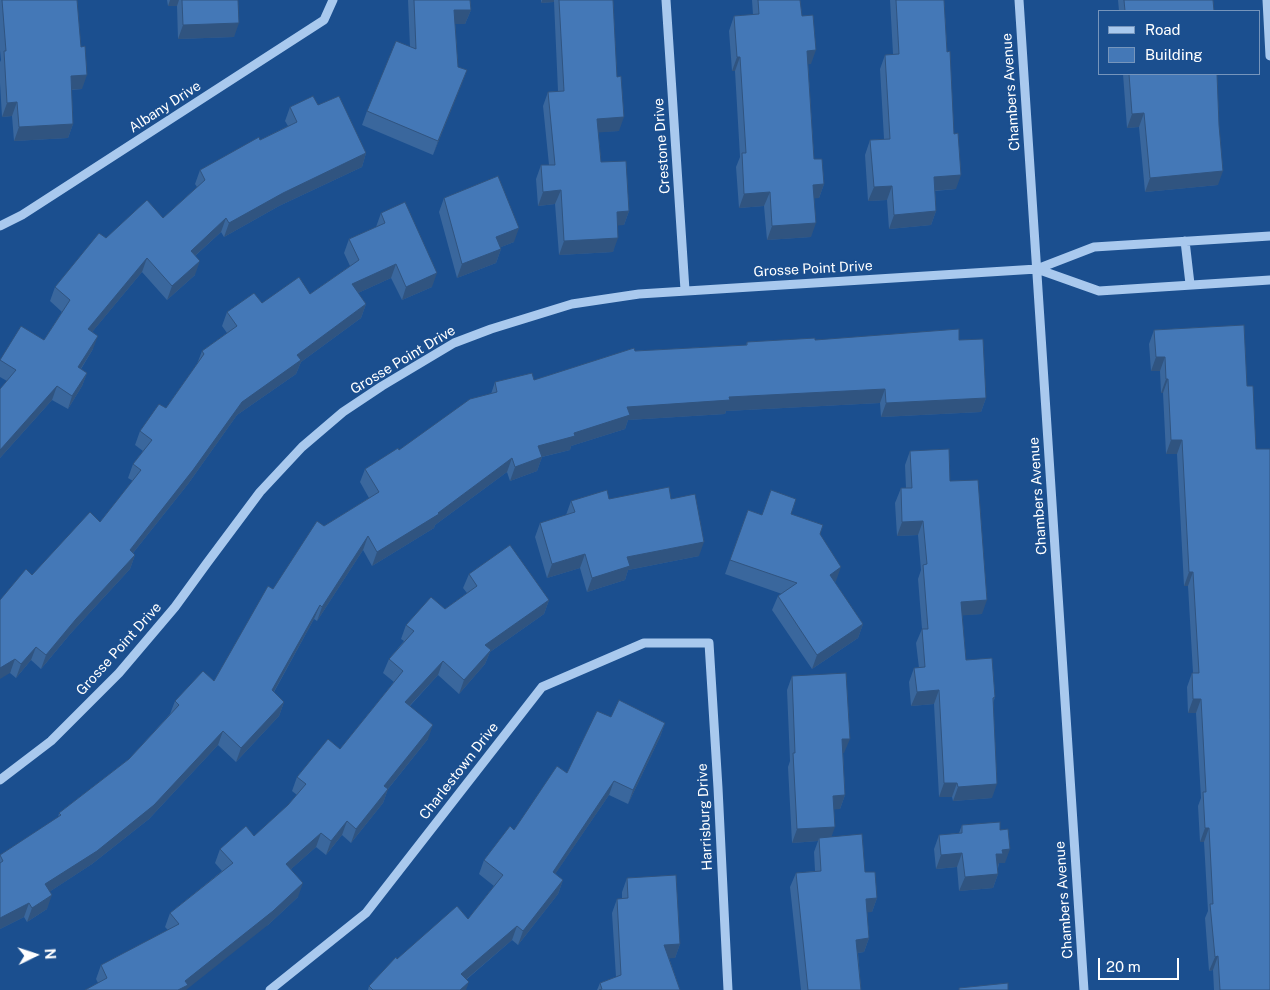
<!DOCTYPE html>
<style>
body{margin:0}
#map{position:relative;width:1270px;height:990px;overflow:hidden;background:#1b4f8f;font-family:"Public Sans",sans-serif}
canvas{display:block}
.legend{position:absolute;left:1098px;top:10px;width:162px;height:65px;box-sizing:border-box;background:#1b4f8f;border:1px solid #7695bc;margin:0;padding:6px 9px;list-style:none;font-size:15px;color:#fff}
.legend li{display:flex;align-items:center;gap:10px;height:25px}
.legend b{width:25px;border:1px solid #7695bc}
.north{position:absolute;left:10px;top:930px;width:50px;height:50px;-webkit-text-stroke:4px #1b4f8f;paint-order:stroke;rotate:86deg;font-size:14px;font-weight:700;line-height:20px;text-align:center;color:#fff}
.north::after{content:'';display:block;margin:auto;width:18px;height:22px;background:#fff;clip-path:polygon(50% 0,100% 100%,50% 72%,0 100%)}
.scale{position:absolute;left:1098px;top:958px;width:81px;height:22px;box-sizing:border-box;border:2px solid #fff;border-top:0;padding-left:6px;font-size:15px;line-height:18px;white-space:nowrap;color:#fff;-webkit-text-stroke:4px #1b4f8f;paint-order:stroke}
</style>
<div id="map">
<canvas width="1270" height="990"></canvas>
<ul class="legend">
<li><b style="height:6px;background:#a9c9ee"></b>Road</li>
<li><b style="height:14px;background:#4478b7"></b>Building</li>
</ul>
<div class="north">N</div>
<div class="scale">20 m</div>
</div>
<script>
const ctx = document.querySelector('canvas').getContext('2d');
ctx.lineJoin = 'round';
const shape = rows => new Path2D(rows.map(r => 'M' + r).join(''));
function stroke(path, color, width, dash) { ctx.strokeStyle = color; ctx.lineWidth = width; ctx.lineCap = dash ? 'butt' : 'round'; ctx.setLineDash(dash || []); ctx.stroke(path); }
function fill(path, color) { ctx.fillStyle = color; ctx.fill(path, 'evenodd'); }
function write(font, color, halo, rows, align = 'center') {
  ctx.font = font + ' "Public Sans",sans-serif'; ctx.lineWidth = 4; ctx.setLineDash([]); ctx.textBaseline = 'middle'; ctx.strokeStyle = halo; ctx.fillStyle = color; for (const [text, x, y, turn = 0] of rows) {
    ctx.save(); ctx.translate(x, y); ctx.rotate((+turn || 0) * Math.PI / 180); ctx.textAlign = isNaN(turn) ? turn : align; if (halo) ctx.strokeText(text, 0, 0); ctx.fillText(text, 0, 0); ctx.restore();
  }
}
const minor = shape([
 [666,0,685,290],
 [1019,0,1084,990],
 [1267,0,1270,56],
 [0,226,22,215,324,20,333,0],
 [1185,241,1190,284],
 [1037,269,1099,291,1270,280],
 [0,780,51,741,119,673,175,607,207,563,260,492,302,447,343,412,382,386,454,343,491,329,572,304,639,294,1037,269,1094,247,1270,236],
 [270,990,366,913,542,687,644,643,709,643,718,788,728,990]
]);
const wall = shape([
 [0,0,77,0,82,89,71,90,73,124,68,138,14,141,12,116,2,117,0,83,0,62,1,60,0,50],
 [167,0,238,0,234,37,178,39,177,6,168,6],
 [408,0,470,0,471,10,465,24,455,24,458,67,467,70,433,155,362,125,367,111,410,47],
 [541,0,613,0,619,131,598,132,601,162,629,211,624,225,618,225,613,252,559,255,555,204,538,206,536,179,541,165,549,165,543,106,548,92,558,91,554,2,541,3],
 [752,0,800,0,802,16,811,64,808,64,814,159,824,184,819,198,814,198,811,237,767,240,764,206,739,208,736,167,740,157,735,71,732,71,729,31,734,16,753,15],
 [890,0,944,0,956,189,935,191,936,211,931,225,889,229,887,200,868,201,865,155,870,140,884,139,880,69,885,55,893,54],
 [1118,0,1213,0,1214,11,1119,11],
 [1123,74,1217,74,1218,185,1145,192,1139,127,1127,128],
 [318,105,366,153,362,167,279,206,224,237,221,232,195,256,195,275,167,300,142,272,92,332,93,349,81,369,87,373,82,386,68,409,52,400,0,458,0,389,7,381,0,377,0,360,44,340,62,312,50,301,55,287,106,238,163,218,197,187,195,184,200,170,288,126,285,121,290,107],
 [444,198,514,242,501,247,501,249,496,263,457,278,439,212],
 [381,213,432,287,402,300,391,278,358,293,366,304,361,318,301,362,296,374,237,415,188,484,133,553,135,555,130,569,71,633,41,669,31,660,16,678,10,673,32,575,100,522,133,481,128,478,133,464,143,451,135,445,140,431,166,408,197,364,202,351,227,333,222,326,227,312,262,303,310,294,350,266,344,253,349,239,376,227],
 [1244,325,1270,990,1214,990,1213,970,1209,971,1205,918,1208,911,1204,842,1200,842,1198,806,1201,798,1196,713,1188,713,1187,687,1192,673,1193,673,1188,586,1184,586,1177,454,1166,454,1163,393,1161,393,1160,371,1151,371,1149,344,1154,330],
 [815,340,959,340,986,398,981,412,881,417,880,403,726,411,725,414,628,420,625,429,571,446,570,450,542,457,537,471,510,481,507,472,435,525,434,528,372,566,363,550,317,621,314,619,274,692,284,702,279,716,236,762,218,745,149,819,92,864,49,892,47,909,27,922,24,917,0,929,0,855,58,818,59,813,129,759,170,714,175,701,214,681,273,589,324,526,369,498,360,482,365,469,399,450,491,394,495,382,534,380,635,351,746,345,747,342],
 [910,451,950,481,982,614,962,615,966,660,995,697,993,703,992,798,953,801,952,797,939,797,934,704,911,706,909,682,914,668,919,668,916,643,922,629,918,579,921,570,918,535,897,536,895,503,901,488,906,488,905,465],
 [609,499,671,499,699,556,628,570,625,580,587,592,580,568,547,578,535,537,540,523,566,515,571,501],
 [748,510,762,515,791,514,820,534,836,581,834,582,863,624,858,638,812,669,772,610,778,596,782,594,725,574],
 [469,574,549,600,544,614,490,652,485,664,459,694,438,675,410,706,428,739,388,789,383,803,351,843,342,835,326,855,316,847,291,869,298,897,268,925,98,983,96,979,101,965,168,930,165,927,170,913,222,871,215,863,220,849,254,836,288,805,297,795,292,791,297,777,340,749,394,682,383,673,389,659,404,641,401,639,406,625,445,609,467,593,463,588],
 [792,676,844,753,843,753,845,795,840,809,834,809,831,837,865,872,877,898,872,912,867,912,869,938,864,952,858,953,861,990,801,990,790,887,796,873,815,871,814,852,818,841,792,843,788,767,790,761,787,690],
 [611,717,665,723,660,737,628,804,609,795,555,874,563,880,558,894,518,945,512,940,466,980,466,990,368,990,369,986,397,959,468,919,494,886,479,874,484,860,514,830,567,773],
 [962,825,1005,863,999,863,998,868,998,874,993,888,959,891,957,867,936,869,934,849,939,835,959,833],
 [627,878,680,944,675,958,669,958,680,990,597,990,600,983,616,977,612,913,617,899,622,899,622,892]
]);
const shadedWall = shape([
 [170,0,179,0,177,6,168,6],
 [542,0,554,0,554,2,541,3],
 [454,10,471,10,465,24,449,24],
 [239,23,234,37,178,39,183,25],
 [816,50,811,64,802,65,807,51],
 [737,57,740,57,735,71,732,71],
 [467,70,462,84,433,155,438,141],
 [87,75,82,89,65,90,71,76],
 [17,102,12,116,2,117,7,103],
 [1144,113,1139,127,1127,128,1132,114],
 [624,117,619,131,592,133,597,119],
 [73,124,68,138,14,141,19,127],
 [366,153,362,167,279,206,224,237,229,223,283,193],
 [1223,171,1218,185,1145,192,1150,178],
 [961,175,956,189,929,191,934,177],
 [824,184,819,198,808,199,813,185],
 [892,186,887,200,868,201,874,187],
 [561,190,555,204,538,206,543,192],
 [770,192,764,206,739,208,744,194],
 [629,211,624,225,612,226,617,212],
 [936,211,931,225,889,229,894,215],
 [226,218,221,232,186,264,191,251],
 [816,223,811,237,767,240,772,226],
 [519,228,514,242,491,251,496,237],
 [618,238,613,252,559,255,564,241],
 [501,249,496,263,457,278,462,264],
 [147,258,142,272,83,343,88,329],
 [200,261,195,275,167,300,172,286],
 [396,264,391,278,347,298,352,284],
 [437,273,432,287,402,300,406,287],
 [366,304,361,318,301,362,296,374,237,415,188,484,125,563,130,550,242,402,297,355],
 [98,336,93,349,73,381,78,367],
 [1156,357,1165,357,1160,371,1151,371],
 [87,373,82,386,68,409,72,396],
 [1166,379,1168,379,1163,393,1161,393],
 [57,386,52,400,0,458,0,450],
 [885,389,880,403,726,411,725,414,628,420,625,429,571,446,570,450,533,459,538,446,574,433,627,407,729,397],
 [986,398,981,412,881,417,886,403],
 [1171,440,1182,440,1177,454,1166,454],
 [542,457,537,471,510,481,515,467],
 [512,458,507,472,435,525,434,528,372,566,377,552,438,513],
 [923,521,918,535,897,536,902,522],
 [368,536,363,550,317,621,322,607],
 [704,542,699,556,628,570,625,580,587,592,592,578,627,557],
 [585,554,580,568,547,578,552,564],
 [135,555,130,569,71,633,41,669,46,655,76,619],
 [841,567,836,581,824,589,830,575],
 [1189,572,1193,572,1188,586,1184,586],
 [549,600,544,614,490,652,485,664,459,694,464,680,485,645],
 [987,600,982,614,956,616,961,602],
 [320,605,314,619,267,704,272,690],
 [863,624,858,638,812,669,817,655],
 [36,647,31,660,16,678,21,664],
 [15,659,10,673,0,679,0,668],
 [443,661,438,675,400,716,405,702],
 [939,690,934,704,911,706,917,692],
 [1193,699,1201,699,1196,713,1188,713],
 [284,702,279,716,236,762,241,748],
 [665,723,660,737,628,804,633,790],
 [433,725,428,739,379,800,384,786],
 [223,731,218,745,149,819,92,864,40,898,45,884],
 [842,739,850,739,844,753,837,753],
 [614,781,609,795,547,886,553,872],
 [944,783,957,783,952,797,939,797],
 [997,784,992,798,953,801,958,787],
 [388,789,383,803,351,843,356,829],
 [845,795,840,809,828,810,833,796],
 [347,821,342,835,326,855,331,841],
 [835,827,830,841,819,838,818,841,792,843,797,829],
 [1205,828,1209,828,1204,842,1200,842],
 [321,833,316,847,281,878,286,864],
 [1010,849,1005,863,999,863,997,868,996,854,1002,850],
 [962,853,957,867,936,869,941,855],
 [998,874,993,888,959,891,965,877],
 [563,880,558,894,518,945,523,931],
 [303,883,298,897,268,925,186,990,178,990,185,981],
 [52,895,47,909,27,922,32,908],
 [877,898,872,912,861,913,866,899],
 [29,903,24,917,0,929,0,918],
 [517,926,512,940,456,988,461,974],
 [869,938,864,952,851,954,856,940],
 [680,944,675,958,659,959,664,945],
 [1218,956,1213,970,1209,971,1215,957],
 [469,982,466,990,460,990]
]);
const building = shape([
 [2,0,77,0,81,47,85,46,87,75,71,76,73,124,19,127,17,102,7,103,4,51,6,51,2,0],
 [182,0,238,0,239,23,183,25,182,0],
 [414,0,470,0,471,10,454,10,458,67,467,70,438,141,367,111,396,41,416,49,414,0],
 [559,0,613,0,617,77,621,76,624,117,597,119,601,162,626,161,629,211,617,212,618,238,564,241,561,190,543,192,541,165,555,165,548,92,564,91,559,0],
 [758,0,800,0,802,16,813,15,816,50,807,51,814,159,822,159,824,184,813,185,816,223,772,226,770,192,744,194,742,153,746,153,740,57,737,57,734,16,759,14,758,0],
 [896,0,944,0,947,52,950,51,954,134,958,133,961,175,934,177,936,211,894,215,892,186,874,187,870,140,890,139,885,55,899,54,896,0],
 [1124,0,1213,0,1214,11,1125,11,1124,0],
 [1129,74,1217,74,1219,125,1223,171,1150,178,1144,113,1132,114,1129,74],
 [313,96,318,105,339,96,366,153,283,193,229,223,226,218,191,251,200,261,172,286,147,258,88,329,98,336,78,367,87,373,72,396,57,386,0,450,0,389,16,370,0,360,21,326,44,340,70,300,55,287,99,233,106,238,147,200,163,218,205,180,200,170,259,137,260,140,297,122,290,107,313,96],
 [498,176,519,228,496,237,501,249,462,264,444,198,498,176],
 [405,202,437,273,406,287,396,264,352,284,366,304,297,355,301,360,242,402,193,470,130,550,135,555,76,619,46,655,36,647,21,664,15,659,0,668,0,600,26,569,32,575,90,512,100,522,141,470,133,464,152,440,140,431,159,404,166,408,204,354,202,351,237,326,227,312,254,293,262,303,299,277,310,294,359,260,349,239,385,223,381,213,405,202],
 [1244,325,1247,386,1253,386,1256,449,1270,449,1270,990,1220,990,1218,956,1215,957,1210,904,1213,904,1209,828,1205,828,1203,792,1206,792,1201,699,1193,699,1192,673,1199,673,1193,572,1189,572,1182,440,1171,440,1168,379,1166,379,1165,357,1156,357,1154,330,1244,325],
 [959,329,959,340,983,339,986,398,886,403,885,389,729,397,730,400,627,407,630,415,574,433,575,436,538,446,542,457,515,467,512,458,438,513,439,514,377,552,368,536,322,607,320,605,272,690,284,702,241,748,223,731,154,805,97,851,45,884,52,895,32,908,29,903,0,918,0,863,3,861,0,855,61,815,59,813,129,759,179,705,175,701,203,671,214,681,268,586,273,589,317,521,324,526,379,492,365,469,398,448,399,450,470,399,497,392,495,382,532,373,534,380,634,348,635,351,747,345,747,342,815,338,815,340,959,329],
 [949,449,950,481,978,480,987,600,961,602,966,660,992,658,995,697,993,698,997,784,958,787,957,783,944,783,939,690,917,692,914,668,925,667,922,629,928,629,923,565,927,564,923,521,902,522,901,488,912,488,910,451,949,449],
 [669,487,671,499,695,494,704,542,627,557,630,566,592,578,585,554,552,564,540,523,575,512,571,501,607,490,609,499,669,487],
 [771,490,796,499,791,514,823,525,820,534,841,567,830,575,863,624,817,655,778,596,797,583,730,560,748,510,762,515,771,490],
 [510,545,549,600,485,645,491,650,464,680,443,661,405,702,433,725,384,786,388,789,356,829,347,821,331,841,321,833,286,864,303,883,273,911,185,981,188,985,178,990,85,990,107,978,101,965,179,924,170,913,233,863,220,849,246,826,254,836,288,805,306,784,297,777,328,739,340,749,403,671,389,659,414,631,406,625,431,597,445,609,477,586,469,574,510,545],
 [846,673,850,739,842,739,845,795,833,796,835,827,797,829,793,753,795,753,792,676,846,673],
 [619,700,665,723,633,790,614,781,553,872,563,880,523,931,517,926,461,974,469,982,460,990,373,990,369,986,396,957,397,959,457,906,468,919,503,875,484,860,510,826,514,830,557,766,567,773,597,711,611,717,619,700],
 [1000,822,1000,830,1008,829,1010,849,1002,850,1003,854,996,854,998,874,965,877,962,853,941,855,939,835,962,833,962,825,1000,822],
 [862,834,865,872,875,872,877,898,866,899,869,938,856,940,861,990,808,990,796,873,821,871,819,838,862,834],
 [676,875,680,944,664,945,680,990,599,990,602,989,600,983,621,975,617,899,628,898,627,878,676,875],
 [1008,983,1008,990,959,990,959,988,1008,983]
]);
const streetNames = [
 ["Chambers Avenue",1011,92,-94],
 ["Albany Drive",165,107,-33],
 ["Crestone Drive",662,146,-94],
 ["Grosse Point Drive",813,269,-3],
 ["Grosse Point Drive",403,360,-31],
 ["Chambers Avenue",1038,496,-94],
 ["Grosse Point Drive",119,649,-48],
 ["Charlestown Drive",459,771,-52],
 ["Harrisburg Drive",705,817,-93],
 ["Chambers Avenue",1064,900,-94]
];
stroke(minor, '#a9c9ee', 9);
fill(wall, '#3a679d');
fill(shadedWall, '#305480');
fill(building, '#4478b7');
stroke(building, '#305480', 1);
write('14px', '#fff', '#1b4f8f', streetNames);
</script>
